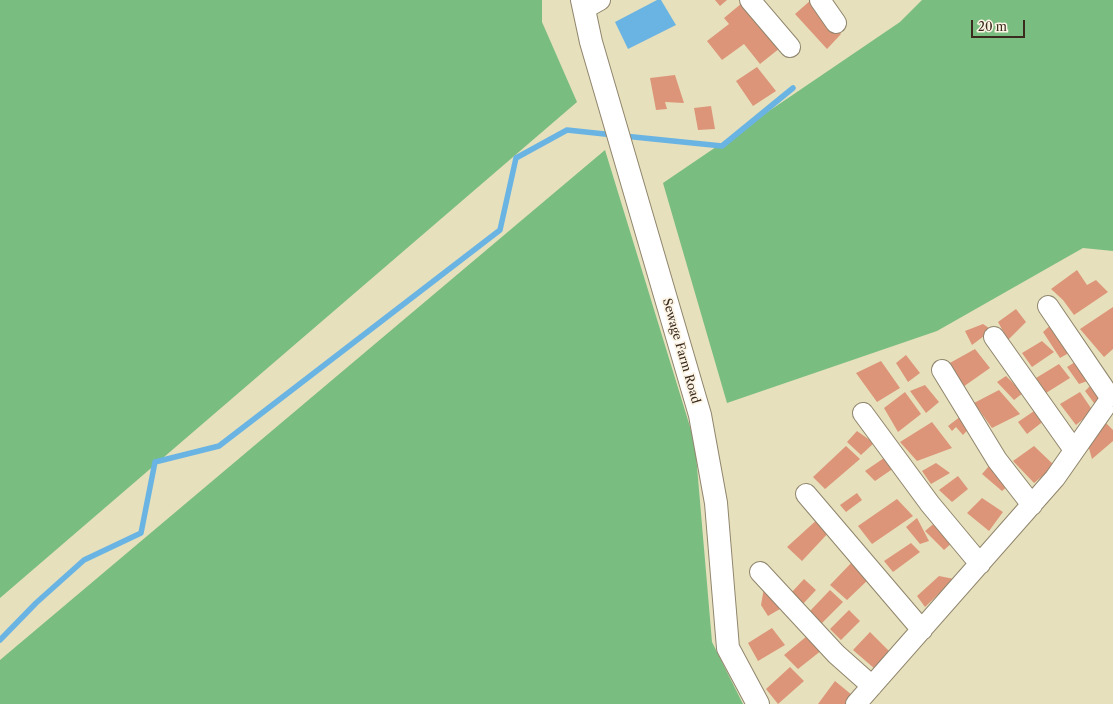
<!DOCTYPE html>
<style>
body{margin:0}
#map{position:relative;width:1113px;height:704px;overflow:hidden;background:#e6e0bc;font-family:"Libre Caslon Text",serif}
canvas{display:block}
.scale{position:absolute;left:971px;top:20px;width:54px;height:18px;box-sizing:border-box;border:2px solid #3b2a1e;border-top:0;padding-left:5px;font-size:12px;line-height:14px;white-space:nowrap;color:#3b2a1e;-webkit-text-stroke:3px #fcf5e5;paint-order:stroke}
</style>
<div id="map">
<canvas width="1113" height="704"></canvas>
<div class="scale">20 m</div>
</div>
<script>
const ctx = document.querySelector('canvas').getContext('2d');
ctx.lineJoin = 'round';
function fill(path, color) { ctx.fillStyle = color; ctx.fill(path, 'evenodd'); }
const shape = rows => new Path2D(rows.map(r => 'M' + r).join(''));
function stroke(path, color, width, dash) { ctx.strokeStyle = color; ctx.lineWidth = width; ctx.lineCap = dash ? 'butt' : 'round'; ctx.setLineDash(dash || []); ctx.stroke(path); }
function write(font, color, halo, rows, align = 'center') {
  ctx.font = font + ' "Libre Caslon Text",serif'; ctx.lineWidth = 3.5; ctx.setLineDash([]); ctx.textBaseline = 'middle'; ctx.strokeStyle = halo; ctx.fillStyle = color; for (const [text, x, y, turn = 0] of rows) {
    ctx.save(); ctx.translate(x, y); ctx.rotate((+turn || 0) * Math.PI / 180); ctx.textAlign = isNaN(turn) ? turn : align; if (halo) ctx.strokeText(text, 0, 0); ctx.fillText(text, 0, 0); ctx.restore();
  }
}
const forest = shape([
 [0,0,542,0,542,22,577,102,0,598],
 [922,0,1113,0,1113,251,1083,248,937,331,727,403,663,183,900,22],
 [605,150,695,443,712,642,743,704,0,704,0,660]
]);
const water = shape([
 [657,0,661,0,676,25,628,49,615,22]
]);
const stream = shape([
 [624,136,722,146,793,88],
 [0,640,36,603,84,560,141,533,155,462,219,446,500,230,516,158,567,130,614,135]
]);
const building = shape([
 [715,0,727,0,720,6],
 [811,0,814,0,841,34,827,49,795,14],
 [742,3,780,48,760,64,744,44,722,60,707,41,729,24,724,18],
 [757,67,776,91,753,106,736,81],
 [675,75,684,103,665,102,667,109,656,110,650,78],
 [711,106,715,129,698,130,694,108],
 [1077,270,1087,285,1096,280,1108,292,1074,315,1063,300,1051,289],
 [1113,307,1113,349,1104,357,1080,329],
 [1016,309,1026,322,1008,340,998,322],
 [1054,322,1074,350,1060,358,1043,332],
 [983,324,992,330,972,345,965,331],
 [1042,341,1054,352,1032,367,1022,353],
 [975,349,990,368,963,387,948,364],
 [906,355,920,373,908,382,896,363],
 [1080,359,1093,379,1079,384,1067,367],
 [881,361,900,388,877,402,856,373],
 [1059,364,1070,378,1046,393,1036,378],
 [1006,376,1023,393,1014,400,997,382],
 [1095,381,1106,397,1097,407,1085,391],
 [925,385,939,402,926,413,910,391],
 [999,390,1020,414,992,428,974,403],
 [905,392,921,414,898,432,884,408],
 [1080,392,1093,411,1076,425,1060,404],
 [1037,409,1045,420,1027,434,1018,422],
 [961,416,972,425,963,435,956,427,952,431,948,426],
 [932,422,952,448,917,461,900,442],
 [1106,423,1113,430,1113,441,1092,459,1086,438],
 [857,431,874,443,861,455,847,442],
 [846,446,860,459,825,489,813,477],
 [1034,446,1055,466,1034,483,1013,461],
 [884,458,894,468,875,481,865,471],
 [936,463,950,473,931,484,922,471],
 [989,466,1009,485,1002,491,982,474],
 [958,476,968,489,952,502,939,490],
 [857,493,862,500,846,512,840,505],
 [982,498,1003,512,989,531,967,513],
 [897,499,913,516,872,544,858,526],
 [820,517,832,529,802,561,787,547],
 [917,518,929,541,920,544,906,527],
 [937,521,955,540,944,550,925,531],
 [911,543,920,552,893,572,884,561],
 [855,559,871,577,847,600,830,585],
 [939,576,954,579,925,607,917,596],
 [804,579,816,590,802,605,791,593],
 [765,582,785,606,768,616,761,605],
 [830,590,843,602,821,624,810,611],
 [849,610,860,621,841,640,830,629],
 [772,628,785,645,758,661,748,643],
 [870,632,890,652,875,669,853,650],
 [807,636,822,650,798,669,784,655],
 [790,667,804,681,778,704,766,689],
 [835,681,852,695,846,704,818,704]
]);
const minor = shape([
 [750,0,790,47],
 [820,0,836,23],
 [584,9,600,0],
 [1048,306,1110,397],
 [994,337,1074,450],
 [942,370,997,460,1032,505],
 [863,413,930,504,980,564],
 [806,494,922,630],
 [760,572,836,654,872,686],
 [856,704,1055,478,1113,395]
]);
const secondary = shape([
 [582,0,591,42,700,415,716,503,728,648,758,704]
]);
const streetNames = [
 ["Sewage Farm Road",681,351,74]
];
fill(forest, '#7abd80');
fill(water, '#6ab4e3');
stroke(stream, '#6ab4e3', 5.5);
fill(building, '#dd9579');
stroke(minor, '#90856d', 22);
stroke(secondary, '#90856d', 24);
stroke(minor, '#fff', 20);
stroke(secondary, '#fff', 22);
write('12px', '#3b2a1e', '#fcf5e5', streetNames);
</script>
